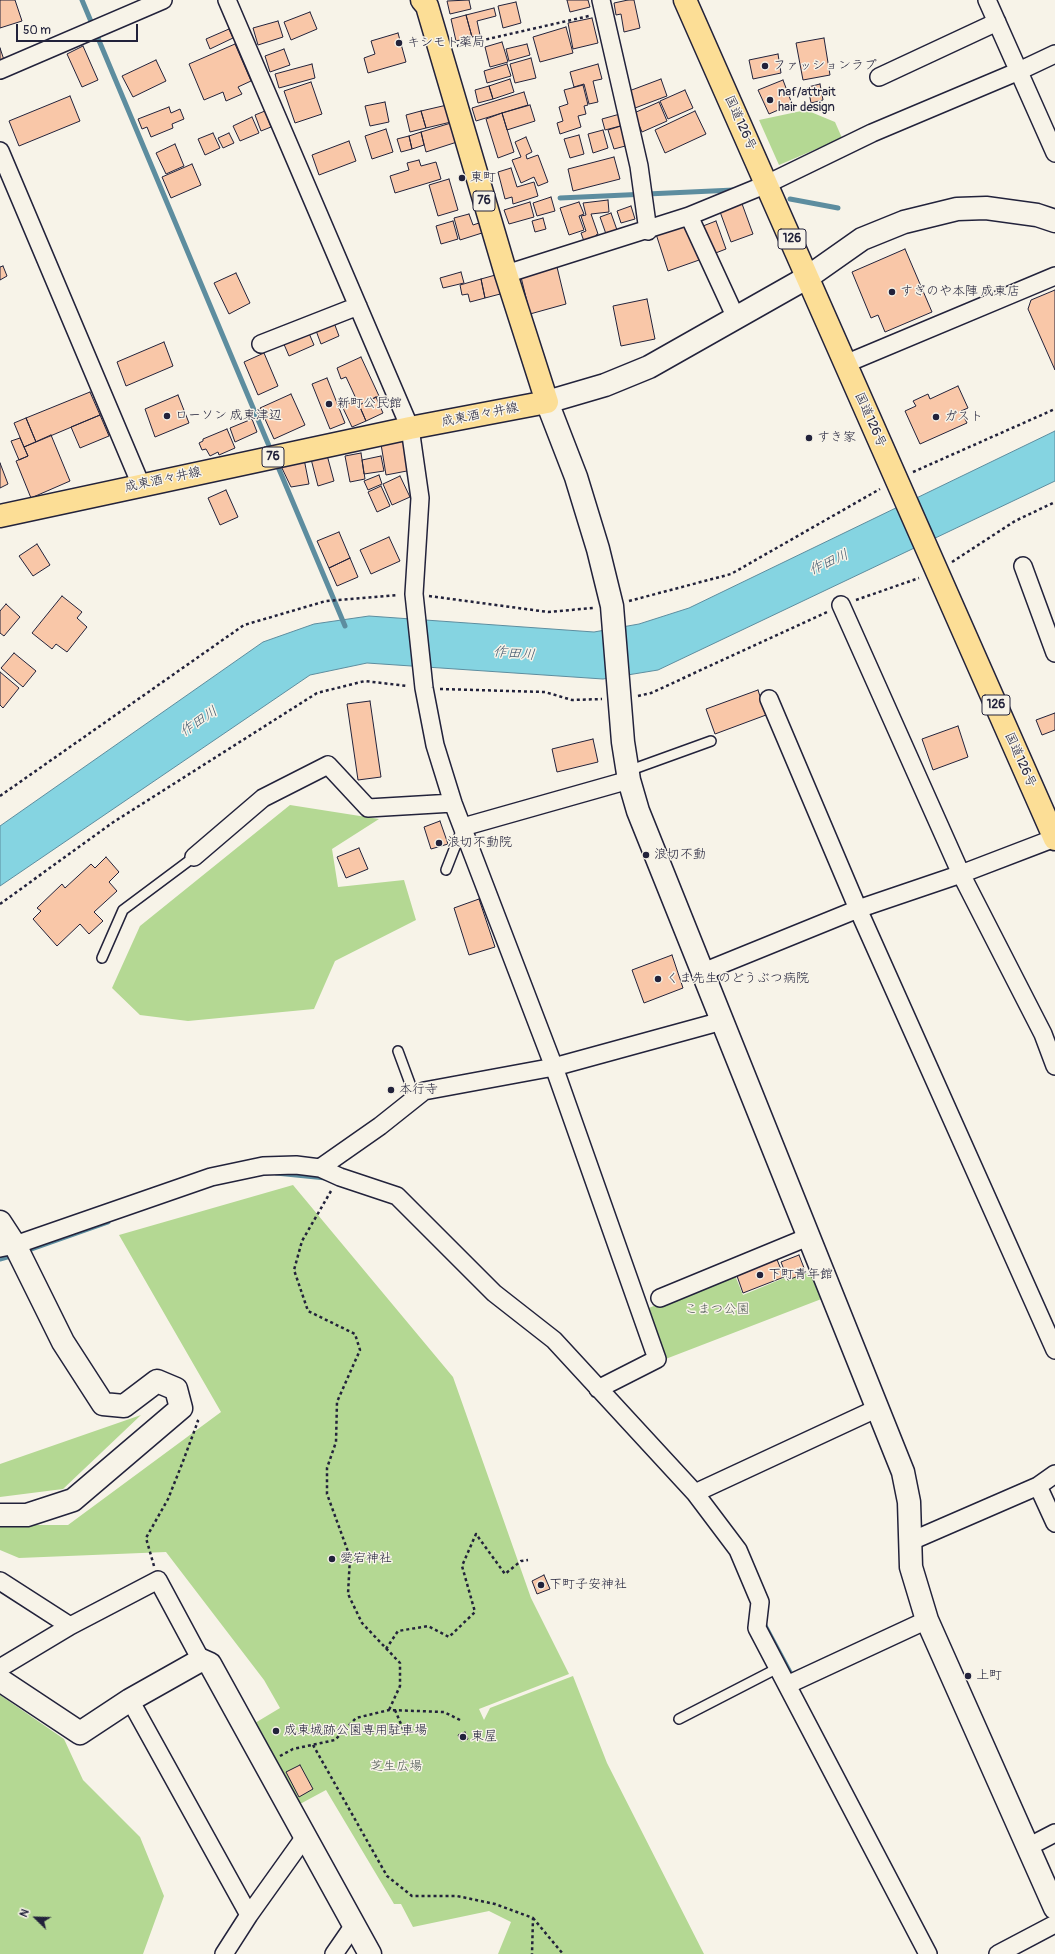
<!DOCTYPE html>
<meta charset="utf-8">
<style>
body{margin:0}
#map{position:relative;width:1055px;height:1954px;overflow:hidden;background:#f7f3e8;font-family:Pangolin,sans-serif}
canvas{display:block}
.north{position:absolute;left:16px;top:1898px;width:40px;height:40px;-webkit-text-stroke:3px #f7f3e8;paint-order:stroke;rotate:293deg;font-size:11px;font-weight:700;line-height:16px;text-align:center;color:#22223b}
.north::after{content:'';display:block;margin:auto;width:14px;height:18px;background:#22223b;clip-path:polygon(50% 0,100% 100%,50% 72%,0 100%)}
.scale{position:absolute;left:16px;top:24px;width:122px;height:18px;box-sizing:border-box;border:2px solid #22223b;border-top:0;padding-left:5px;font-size:12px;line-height:14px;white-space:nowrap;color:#22223b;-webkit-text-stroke:3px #f7f3e8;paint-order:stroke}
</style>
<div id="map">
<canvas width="1055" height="1954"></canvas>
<div class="north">N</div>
<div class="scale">50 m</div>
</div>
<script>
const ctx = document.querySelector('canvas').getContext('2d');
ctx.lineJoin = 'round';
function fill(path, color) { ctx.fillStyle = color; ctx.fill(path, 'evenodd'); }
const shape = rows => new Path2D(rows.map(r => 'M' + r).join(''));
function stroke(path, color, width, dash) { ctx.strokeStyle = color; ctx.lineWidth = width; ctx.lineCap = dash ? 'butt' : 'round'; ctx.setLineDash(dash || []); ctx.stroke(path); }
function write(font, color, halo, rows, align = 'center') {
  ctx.font = font + ' Pangolin,"Klee One",sans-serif'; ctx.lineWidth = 3; ctx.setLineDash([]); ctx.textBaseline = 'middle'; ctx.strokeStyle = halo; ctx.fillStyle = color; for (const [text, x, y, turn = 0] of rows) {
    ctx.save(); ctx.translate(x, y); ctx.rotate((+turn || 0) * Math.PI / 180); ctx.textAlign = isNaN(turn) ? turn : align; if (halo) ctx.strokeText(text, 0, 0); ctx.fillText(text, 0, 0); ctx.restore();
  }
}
const green = shape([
 [806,110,835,122,842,138,779,165,759,120],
 [290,805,379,819,332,849,338,887,404,880,416,920,335,961,314,1009,188,1021,140,1015,112,988,140,926],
 [293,1185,453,1377,531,1598,569,1674,479,1709,484,1720,490,1708,573,1676,607,1763,704,1954,498,1954,511,1922,489,1911,413,1927,401,1904,394,1904,326,1790,300,1804,255,1723,280,1708,264,1680,166,1552,19,1558,0,1550,0,1525,68,1525,221,1412,119,1235],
 [813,1271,824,1298,663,1360,644,1310,734,1273,743,1295,784,1278,786,1281],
 [141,1415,63,1489,0,1497,0,1464],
 [0,1695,64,1739,83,1780,140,1837,164,1896,143,1954,0,1954]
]);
const water = shape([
 [1055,431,1055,481,658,670,603,679,367,663,310,675,0,886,0,826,263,642,314,624,369,616,594,632,639,624,689,608,1055,431]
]);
const stream = shape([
 [82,0,272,453],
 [560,198,734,190],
 [790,199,838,208],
 [276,462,345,626],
 [276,1173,326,1178],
 [23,1252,108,1222],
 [0,1259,14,1255],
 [763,1622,793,1678]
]);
const building = shape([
 [0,0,15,0,22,21,0,28,0,0],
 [469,0,471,9,450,14,447,1,469,0],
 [567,0,588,0,590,7,570,12,567,0],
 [628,0,634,0,640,28,624,32,621,14,616,15,614,3,628,0],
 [516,2,521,23,503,28,498,6,516,2],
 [494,8,496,16,477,21,480,35,472,37,466,15,494,8],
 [310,12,317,29,291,40,284,22,310,12],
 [466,15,472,37,456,41,451,19,466,15],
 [592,18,598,43,573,49,568,23,592,18],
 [278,21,283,37,258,45,253,28,278,21],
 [566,27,573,53,540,62,533,37,566,27],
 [229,29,233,38,210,49,206,39,229,29],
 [398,33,406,62,368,73,364,58,375,54,371,41,398,33],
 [824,38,830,75,803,80,796,43,824,38],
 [502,42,508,62,490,67,485,47,502,42],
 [235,44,251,81,238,87,242,94,226,101,223,92,204,100,189,64,235,44],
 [527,44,530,55,509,61,506,49,527,44],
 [83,46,98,80,82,87,67,54,83,46],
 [0,48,4,60,0,61,0,48],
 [284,49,290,65,270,72,265,56,284,49],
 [778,54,781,73,753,79,749,60,778,54],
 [531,58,536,78,515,83,510,64,531,58],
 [156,60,166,81,133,97,122,76,156,60],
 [312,64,315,78,279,88,275,74,312,64],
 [507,64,511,76,487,83,484,71,507,64],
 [598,64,602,79,593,81,598,102,589,104,584,84,574,87,570,72,598,64],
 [510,79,514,92,493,99,489,86,510,79],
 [661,79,667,96,635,108,629,91,661,79],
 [783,80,792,104,769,114,758,90,783,80],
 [311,82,322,114,295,123,284,91,311,82],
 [820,84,823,100,811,103,808,87,820,84],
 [583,85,588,105,584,106,586,114,578,116,581,127,560,134,557,123,563,121,559,107,568,104,564,90,583,85],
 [489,86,493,99,478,103,475,90,489,86],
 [685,90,693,108,668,119,660,101,685,90],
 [524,92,528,105,476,121,472,108,524,92],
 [70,96,80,121,19,146,9,121,70,96],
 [385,102,389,122,370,126,365,106,385,102],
 [659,102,667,121,642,132,634,113,659,102],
 [447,105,451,122,426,128,421,111,447,105],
 [530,105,535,121,507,130,502,113,530,105],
 [169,107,171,113,180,109,184,119,172,124,173,128,151,137,147,127,142,129,138,119,169,107],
 [265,111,271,127,261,131,255,115,265,111],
 [421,111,426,128,410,132,406,115,421,111],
 [695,111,706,134,665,153,655,130,695,111],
 [502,113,514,152,498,158,486,119,502,113],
 [620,114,624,125,605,130,602,119,620,114],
 [252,117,259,133,240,141,233,126,252,117],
 [451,123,457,142,426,152,421,132,451,123],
 [624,125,629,145,614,149,608,130,624,125],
 [386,129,393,152,372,159,365,136,386,129],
 [603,130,608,148,593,153,588,134,603,130],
 [421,132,424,145,412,149,409,136,421,132],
 [213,133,220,148,205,155,198,139,213,133],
 [229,133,234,143,223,148,218,138,229,133],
 [579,135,584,154,570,158,564,139,579,135],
 [409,136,412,149,401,152,397,139,409,136],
 [526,137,532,152,526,155,527,159,538,155,548,182,538,186,534,177,521,183,512,160,521,157,515,142,526,137],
 [349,141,356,161,319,175,312,155,349,141],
 [175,144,184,166,166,174,156,153,175,144],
 [614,157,620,179,573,191,568,169,614,157],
 [419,160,421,166,436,162,441,179,395,193,390,176,409,170,407,163,419,160],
 [192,164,201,185,171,198,162,177,192,164],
 [511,168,517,187,534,182,538,196,513,204,512,197,505,199,498,172,511,168],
 [449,179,458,210,438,216,429,185,449,179],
 [551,197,555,211,537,216,533,203,551,197],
 [608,200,609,212,591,214,598,234,596,235,597,239,585,244,581,233,586,231,581,216,586,215,583,203,608,200],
 [741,201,753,234,731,242,719,209,741,201],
 [530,202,534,217,509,224,504,210,530,202],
 [579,202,584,214,579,216,584,230,569,235,560,208,579,202],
 [631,206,635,219,621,223,617,211,631,206],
 [611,213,617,230,606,234,600,217,611,213],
 [469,214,473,225,479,223,482,233,460,240,454,218,469,214],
 [543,218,546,229,535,232,532,221,543,218],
 [453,221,458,239,441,244,436,226,453,221],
 [716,221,726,249,713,254,703,226,716,221],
 [689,224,702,259,668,271,656,234,689,224],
 [905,249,932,312,885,332,878,315,871,318,852,272,905,249],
 [3,266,7,276,0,280,0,267,3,266],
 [557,267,566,304,530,314,521,277,557,267],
 [461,272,464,283,443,288,440,278,461,272],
 [236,273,250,303,229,314,214,283,236,273],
 [499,274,504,293,485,298,481,279,499,274],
 [481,279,485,298,470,302,468,294,462,295,460,285,481,279],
 [1055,290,1055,370,1028,309,1031,300,1055,290],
 [647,299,655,339,621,346,613,306,647,299],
 [333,320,339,336,321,344,315,328,333,320],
 [308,331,314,345,289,356,283,342,308,331],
 [164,342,173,366,126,386,117,362,164,342],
 [264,353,278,386,258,395,244,362,264,353],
 [361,357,379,396,359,405,346,377,341,379,337,368,361,357],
 [327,378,345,423,330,429,312,384,327,378],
 [958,386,968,408,961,411,967,423,920,444,905,411,916,406,913,401,928,394,930,399,958,386],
 [90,392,100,415,36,442,26,418,90,392],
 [291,394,305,425,274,439,260,408,291,394],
 [178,395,189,423,155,437,145,409,178,395],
 [376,397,383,413,366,421,359,405,376,397],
 [357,400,366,421,352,427,342,406,357,400],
 [100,415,109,436,80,448,71,427,100,415],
 [26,418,36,442,24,447,14,423,26,418],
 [252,419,257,432,235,442,230,428,252,419],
 [227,429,235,448,219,455,218,452,210,456,206,449,202,450,199,443,203,441,203,439,227,429],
 [51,435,70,481,31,498,16,461,28,456,24,447,51,435],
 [20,438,28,456,19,460,11,441,20,438],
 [406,439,412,470,386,475,381,444,406,439],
 [361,453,365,479,350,482,345,456,361,453],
 [327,455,334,481,318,486,311,459,327,455],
 [381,456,384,471,364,474,362,460,381,456],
 [304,459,309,484,291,487,280,464,304,459],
 [0,463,8,484,0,488,0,463],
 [379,475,382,484,368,490,364,481,379,475],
 [400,476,410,497,392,505,383,484,400,476],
 [381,486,390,506,377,512,368,492,381,486],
 [226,490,238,517,220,525,208,498,226,490],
 [339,532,350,558,329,568,317,541,339,532],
 [389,537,400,561,371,574,360,550,389,537],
 [37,544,50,565,33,576,19,556,37,544],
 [350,558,358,577,337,586,329,568,350,558],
 [62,596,82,612,77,618,87,627,67,652,56,644,52,649,32,633,62,596],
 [6,604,20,617,4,636,0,633,0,611,6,604],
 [14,653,36,671,23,687,1,668,14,653],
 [0,672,19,688,3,708,0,705,0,672],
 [758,690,766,715,715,734,706,709,758,690],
 [370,701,381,777,358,780,347,704,370,701],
 [1055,713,1055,730,1042,735,1036,720,1055,713],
 [958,726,968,757,933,770,922,739,958,726],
 [593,739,598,762,557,772,552,749,593,739],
 [440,821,448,844,431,849,424,827,440,821],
 [359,848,368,869,346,878,337,857,359,848],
 [106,857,119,872,109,882,117,891,94,912,103,921,89,934,80,924,57,946,33,919,41,911,37,908,62,884,65,888,91,864,95,868,106,857],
 [479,899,495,947,469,955,454,908,479,899],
 [672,955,683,988,644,1003,632,970,672,955],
 [799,1255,806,1273,788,1280,781,1262,799,1255],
 [776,1257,784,1277,743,1293,736,1273,776,1257],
 [544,1575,550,1589,537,1594,532,1581,544,1575],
 [465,1732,468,1739,461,1741,458,1735,465,1732],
 [300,1765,313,1789,299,1797,286,1772,300,1765]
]);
const path = shape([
 [457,46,589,16],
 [913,472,1055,409],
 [952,562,1015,521,1055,502],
 [429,596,548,612,593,608],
 [856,600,919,578],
 [629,601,731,574,880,489],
 [440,689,545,692,572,700,602,699],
 [638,696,651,693,827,612],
 [0,796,244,625,326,601,398,595],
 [0,904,112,823,317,693,365,681,407,686],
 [331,1191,302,1241,294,1270,308,1311,355,1334,360,1350,337,1402,336,1442,327,1468,327,1494,350,1557,348,1594,362,1623,400,1663,400,1686,389,1710],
 [154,1566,146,1538,168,1499,182,1464,198,1421,194,1419],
 [386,1649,398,1631,428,1626,449,1637,475,1612,462,1566,476,1534,505,1574,521,1561,528,1560],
 [395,1710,406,1736],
 [313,1745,387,1876,412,1896,457,1896,495,1904,533,1918,532,1954],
 [280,1756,293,1749,335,1740,356,1718,389,1710,444,1712,460,1720],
 [533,1918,563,1954]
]);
const lane = shape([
 [628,771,711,741],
 [446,870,462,829],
 [102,958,123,910,194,857],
 [398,1051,415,1097],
 [679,1719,778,1668]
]);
const street = shape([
 [227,0,410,428,420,498,414,594,424,688,435,745,453,803,554,1067,657,1359,598,1389],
 [601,0,639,166,648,231],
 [987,0,1055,153],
 [0,70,163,0],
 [879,77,997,22],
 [0,151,141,485],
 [689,216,736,318],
 [506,274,689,216,767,184,872,133,1019,71,1055,54],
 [261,344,358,306],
 [845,364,1055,276],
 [1023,566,1055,653],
 [841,605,961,874,1043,1034,1055,1066],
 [769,699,858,909,1055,1350],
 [463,827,629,780],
 [194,857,263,798,328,765,368,808,453,803],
 [703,972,858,909,961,874,1055,838],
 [320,1168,380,1126,424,1091,554,1067,722,1021],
 [0,1248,15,1245,211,1177,263,1166,296,1165,320,1168,340,1177,397,1196,494,1293,554,1340,695,1493,738,1550,760,1602,757,1628,928,1954],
 [660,1298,808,1237],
 [1038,1486,1055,1523],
 [695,1493,878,1408],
 [909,1542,1038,1486,1055,1474],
 [0,1581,70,1626],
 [0,1668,70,1626,158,1580,201,1660],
 [787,1685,927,1620],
 [130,1700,249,1915],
 [1028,1847,1055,1833],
 [224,1954,249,1915,304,1838],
 [334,1954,354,1925],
 [998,1954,1055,1924]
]);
const secondary = shape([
 [1055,221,1037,215,986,208,957,209,904,222,862,239,808,277,649,367,605,385,547,402,576,477,598,549,612,606,623,742,629,780,638,811,903,1472,909,1502,911,1567,927,1620,1055,1908],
 [0,1222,15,1245,63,1342,103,1404,124,1406,157,1381,176,1389,181,1408,73,1500,27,1515,0,1515],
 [0,1680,80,1733,130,1700,201,1660,210,1664,370,1954]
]);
const primary = shape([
 [0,516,410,428,547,402,506,274,427,6,422,0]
]);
const highway = shape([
 [685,0,1055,839]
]);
const markers = [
 [399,43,4,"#22223b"],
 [765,66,4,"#22223b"],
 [770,100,4,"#22223b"],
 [462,178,4,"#22223b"],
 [892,292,4,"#22223b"],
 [329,404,4,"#22223b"],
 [167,416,4,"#22223b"],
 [936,417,4,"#22223b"],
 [809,438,4,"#22223b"],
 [439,843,4,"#22223b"],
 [646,855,4,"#22223b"],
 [658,979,4,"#22223b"],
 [391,1090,4,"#22223b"],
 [760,1275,4,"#22223b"],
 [332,1559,4,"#22223b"],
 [541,1585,4,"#22223b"],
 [968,1676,4,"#22223b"],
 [276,1731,4,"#22223b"],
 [463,1737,4,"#22223b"]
];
const shields = [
 [484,201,22],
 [792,239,28],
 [273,457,22],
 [996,705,28]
];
const shieldNames = [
 ["76",484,201],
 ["126",792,239],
 ["76",273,457],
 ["126",996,705]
];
const poiNames = [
 ["キシモト薬局",407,43],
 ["ファッションラブ",773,66],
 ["naf/attrait",778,93],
 ["hair design",778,108],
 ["東町",470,178],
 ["すぎのや本陣 成東店",900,292],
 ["新町公民館",337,404],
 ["ローソン 成東津辺",175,416],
 ["ガスト",944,417],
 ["すき家",817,438],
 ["浪切不動院",447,843],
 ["浪切不動",654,855],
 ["くま先生のどうぶつ病院",666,979],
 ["本行寺",399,1090],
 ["下町青年館",768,1275],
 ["愛宕神社",340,1559],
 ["下町子安神社",549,1585],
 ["上町",976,1676],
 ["成東城跡公園専用駐車場",284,1731],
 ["東屋",471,1737]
];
const streetNames = [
 ["国道126号",740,123,66],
 ["成東酒々井線",480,415,-11],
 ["国道126号",870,420,66],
 ["成東酒々井線",163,480,-12],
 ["国道126号",1020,760,66]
];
const parkNames = [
 ["こまつ公園",717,1310],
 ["芝生広場",396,1767]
];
const waterNames = [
 ["作田川",829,563,-25],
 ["作田川",514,654,5],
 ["作田川",199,722,-34]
];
fill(green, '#b4d893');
fill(water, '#85d4e1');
stroke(water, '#5d8d9f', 1);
stroke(stream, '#5d8d9f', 5);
fill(building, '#f9c7a8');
stroke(building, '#22223b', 1);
stroke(lane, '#22223b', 12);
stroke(street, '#22223b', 20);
stroke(secondary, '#22223b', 25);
stroke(primary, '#22223b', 25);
stroke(highway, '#22223b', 25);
stroke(path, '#22223b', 2.5, [3, 3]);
stroke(lane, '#f7f3e8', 9);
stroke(street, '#f7f3e8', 17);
stroke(secondary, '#f7f3e8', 22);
stroke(primary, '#fcde96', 22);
stroke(highway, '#fcde96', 22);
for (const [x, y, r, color] of markers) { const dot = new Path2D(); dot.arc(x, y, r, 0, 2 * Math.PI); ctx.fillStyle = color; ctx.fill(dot); stroke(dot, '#f7f3e8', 1.5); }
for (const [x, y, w] of shields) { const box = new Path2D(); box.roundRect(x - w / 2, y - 10, w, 20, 3); ctx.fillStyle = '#f7f3e8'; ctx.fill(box); stroke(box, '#22223b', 1); }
write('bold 12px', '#22223b', null, shieldNames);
write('13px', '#22223b', '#f7f3e8', poiNames, 'left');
write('13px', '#22223b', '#f7f3e8', streetNames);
write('13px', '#4e5955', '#f7f3e8', parkNames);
write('italic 14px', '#40576d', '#f7f3e8', waterNames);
</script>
